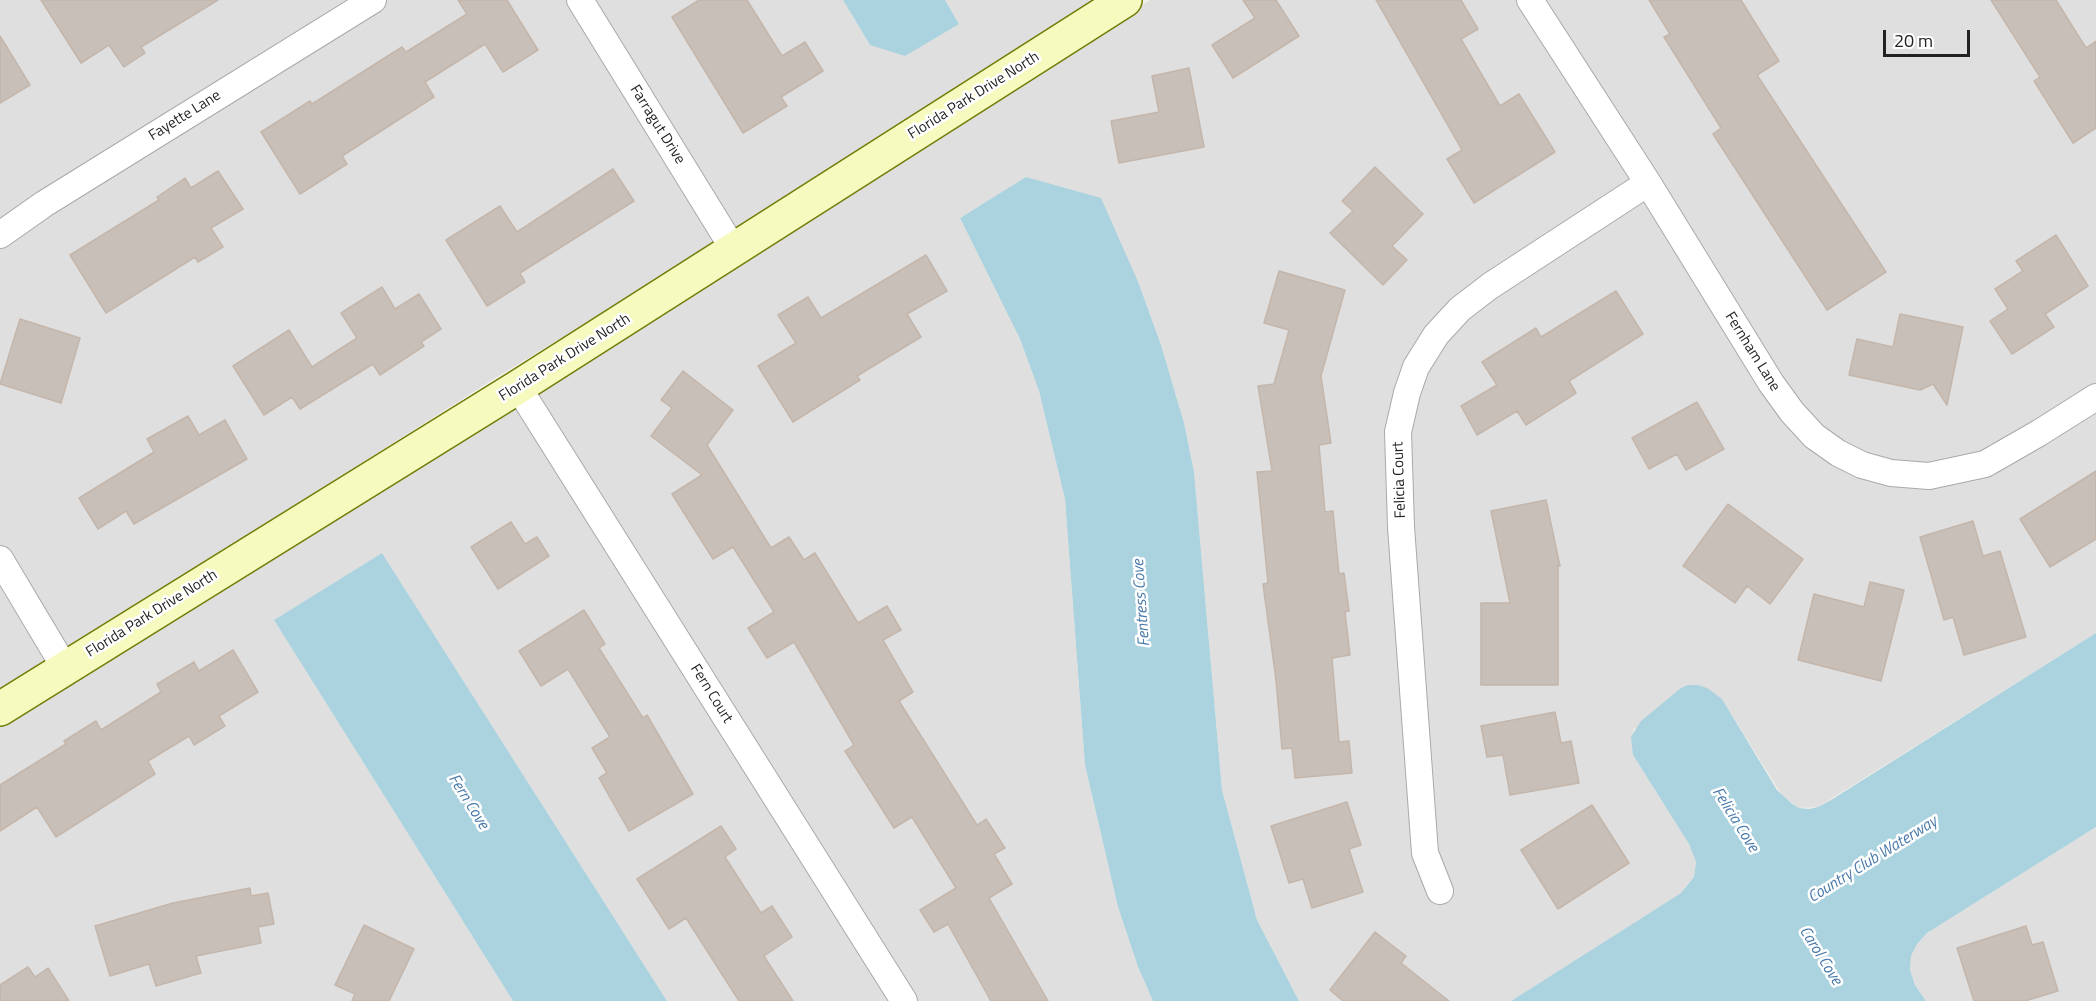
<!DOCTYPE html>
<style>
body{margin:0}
#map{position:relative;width:2096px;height:1001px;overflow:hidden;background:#f2efe9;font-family:"Titillium Web",sans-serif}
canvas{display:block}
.scale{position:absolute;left:1883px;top:30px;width:87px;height:27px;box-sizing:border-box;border:3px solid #222;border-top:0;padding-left:8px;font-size:18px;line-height:21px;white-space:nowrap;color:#222;-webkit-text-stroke:4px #fff;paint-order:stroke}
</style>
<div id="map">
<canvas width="2096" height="1001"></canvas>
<div class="scale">20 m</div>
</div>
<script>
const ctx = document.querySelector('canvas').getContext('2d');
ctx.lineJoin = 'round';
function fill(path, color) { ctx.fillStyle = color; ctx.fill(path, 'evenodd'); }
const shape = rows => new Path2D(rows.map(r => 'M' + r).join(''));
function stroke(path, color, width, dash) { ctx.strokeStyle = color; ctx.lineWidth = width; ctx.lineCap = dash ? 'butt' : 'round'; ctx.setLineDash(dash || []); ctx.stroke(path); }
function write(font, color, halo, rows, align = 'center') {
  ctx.font = font + ' "Titillium Web",sans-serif'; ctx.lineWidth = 5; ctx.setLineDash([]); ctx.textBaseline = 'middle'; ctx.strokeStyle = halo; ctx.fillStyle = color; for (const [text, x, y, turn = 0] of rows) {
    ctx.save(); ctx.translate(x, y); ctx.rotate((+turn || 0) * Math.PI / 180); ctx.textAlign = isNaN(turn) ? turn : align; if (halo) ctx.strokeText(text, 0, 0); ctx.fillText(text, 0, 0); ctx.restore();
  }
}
const residential = shape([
 [0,0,843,0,870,45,959,24,945,0,1094,0,950,91,726,238,500,375,0,692],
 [1150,0,2096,0,2096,633,1818,807,1799,808,1783,797,1722,699,1634,729,1632,737,1633,755,1689,844,1696,862,1694,877,1681,893,1511,1001,1299,1001,1257,920,1222,790,1194,472,1184,423,1161,345,1139,284,1027,177,960,218,1020,339,1039,391,1065,499,1085,765,1118,907,1138,967,1153,1001,667,1001,382,553,274,620,513,1001,0,1001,0,727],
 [2096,827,2096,1001,1926,1001,1915,985,1910,970,1911,956,1917,944,1927,933]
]);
const water = shape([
 [843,0,945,0,959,24,905,56,870,45],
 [1026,177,1101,198,1139,284,1161,345,1184,423,1194,472,1222,790,1257,920,1299,1001,1153,1001,1138,967,1118,907,1085,765,1065,499,1039,391,1020,339,960,218],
 [382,553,667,1001,513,1001,274,620],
 [2096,633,2096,827,1927,933,1917,944,1911,956,1910,970,1915,985,1926,1001,1511,1001,1681,893,1694,877,1696,862,1689,844,1633,755,1632,747,1631,737,1641,721,1681,688,1688,685,1698,685,1707,688,1722,699,1777,790,1791,803,1799,808,1809,809,1818,807,1831,800]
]);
const building = shape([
 [41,0,218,0,141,47,145,53,124,67,109,45,81,63,41,0],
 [458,0,507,0,538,50,503,72,485,44,425,82,434,97,342,156,347,164,300,194,261,132,310,101,312,104,402,47,406,52,467,14,458,0],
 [699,0,747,0,782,56,805,42,823,71,781,97,787,106,743,133,672,17,699,0],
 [1243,0,1276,0,1299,36,1233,78,1212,45,1255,18,1243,0],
 [1376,0,1461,0,1478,29,1461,39,1500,106,1519,94,1555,152,1474,203,1447,159,1462,150,1376,0],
 [1649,0,1741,0,1779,61,1757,75,1886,272,1827,310,1713,134,1721,128,1664,37,1670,34,1649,0],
 [1991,0,2056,0,2086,48,2096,41,2096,128,2073,143,2034,81,2040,77,1991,0],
 [0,36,30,85,0,103,0,36],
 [1189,68,1204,147,1119,163,1111,121,1159,112,1152,76,1189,68],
 [1375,167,1423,214,1392,246,1407,260,1383,285,1330,233,1353,211,1342,201,1375,167],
 [613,169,634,201,520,273,525,282,487,306,446,240,500,206,517,232,613,169],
 [218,171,243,209,211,228,223,247,198,262,195,257,106,313,70,255,159,200,157,197,185,178,191,188,218,171],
 [2056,235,2088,286,2045,314,2054,327,2012,354,1990,321,2008,309,1995,289,2023,271,2016,261,2056,235],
 [926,255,947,291,907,314,921,337,857,376,860,380,793,422,758,366,796,343,778,315,808,297,821,318,926,255],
 [1279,271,1345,290,1321,376,1331,443,1319,445,1325,512,1333,511,1339,574,1344,573,1349,611,1345,612,1350,655,1332,658,1339,742,1349,741,1352,773,1295,778,1292,748,1282,749,1276,680,1263,584,1268,583,1257,472,1272,471,1258,386,1274,384,1289,330,1264,323,1279,271],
 [382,287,395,309,419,294,441,329,421,342,424,346,380,375,373,364,300,409,292,397,264,415,233,366,289,330,312,367,357,338,341,313,382,287],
 [1616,291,1643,334,1569,381,1576,393,1526,425,1517,411,1477,435,1461,406,1497,385,1482,362,1536,328,1541,337,1616,291],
 [1900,314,1963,327,1947,405,1933,384,1920,390,1849,375,1857,339,1893,347,1900,314],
 [20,319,80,338,61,403,0,384,20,319],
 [683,371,733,410,707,445,771,548,789,537,804,560,815,553,858,623,887,606,901,630,883,640,913,692,899,701,977,825,986,819,1005,848,994,854,1012,884,989,898,1048,1001,991,1001,948,924,934,932,920,910,956,888,912,817,894,828,845,751,854,745,794,642,767,658,748,628,774,612,733,547,713,559,672,494,702,475,651,436,672,408,661,400,683,371],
 [1697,402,1724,449,1686,470,1677,454,1649,469,1632,438,1697,402],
 [188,416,199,435,225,420,247,459,134,524,126,511,98,529,79,498,154,452,147,439,188,416],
 [2096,471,2096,539,2050,567,2020,519,2096,471],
 [1546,500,1560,566,1558,566,1558,685,1481,685,1481,603,1510,603,1491,511,1546,500],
 [1728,504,1803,559,1770,604,1747,586,1735,603,1683,566,1728,504],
 [1973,521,1983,556,2000,551,2026,637,1964,655,1953,617,1944,620,1920,537,1973,521],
 [511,522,525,544,537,537,549,556,498,589,471,547,511,522],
 [1870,582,1904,590,1881,681,1798,660,1814,594,1864,607,1870,582],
 [584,610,605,644,599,648,643,718,647,715,693,794,629,831,599,778,607,773,592,748,610,737,568,669,541,686,519,651,584,610],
 [233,650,258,692,219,716,225,726,194,745,189,736,148,761,155,774,56,837,37,807,0,831,0,785,66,744,64,741,96,721,101,730,161,692,157,684,194,662,199,671,233,650],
 [1555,712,1561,743,1571,741,1579,783,1510,795,1503,755,1487,757,1481,726,1555,712],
 [1347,802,1361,845,1349,849,1363,892,1312,908,1303,879,1289,883,1271,826,1347,802],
 [1592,805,1629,863,1558,909,1521,850,1592,805],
 [721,826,736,849,725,857,761,913,772,906,792,937,764,956,793,1001,739,1001,686,918,669,929,637,879,721,826],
 [250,888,251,896,268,893,274,924,258,927,261,943,196,956,201,973,156,986,149,964,110,976,95,926,173,903,250,888],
 [364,925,414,949,389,1001,352,1001,355,994,335,985,364,925],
 [2026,926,2032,945,2043,942,2058,991,2025,1001,1974,1001,1957,948,2026,926],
 [1375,932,1406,956,1401,963,1449,1001,1343,1001,1330,990,1375,932],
 [28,967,35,977,48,968,69,1001,0,1001,0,985,28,967]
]);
const street = shape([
 [580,0,734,250],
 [1530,0,1648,183,1771,383,1792,412,1814,436,1838,453,1862,465,1891,473,1929,476,1985,464,2039,433,2096,397],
 [0,235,44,204,373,0],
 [518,387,904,1001],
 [0,559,65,668],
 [1440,891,1425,853,1401,527,1398,432,1407,393,1416,367,1436,335,1460,309,1490,286,1648,183]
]);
const secondary = shape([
 [0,709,518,387,1125,0]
]);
const streetNames = [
 ["Florida Park Drive North",974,96,-32],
 ["Fayette Lane",185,116,-32],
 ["Farragut Drive",657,125,58],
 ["Fernham Lane",1752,352,58],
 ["Florida Park Drive North",565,358,-32],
 ["Felicia Court",1400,480,-92],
 ["Florida Park Drive North",152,614,-32],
 ["Fern Court",711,694,58]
];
const waterNames = [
 ["Fentress Cove",1142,603,-94],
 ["Fern Cove",468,802,58],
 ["Felicia Cove",1735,820,58],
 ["Country Club Waterway",1873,860,-32],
 ["Carol Cove",1820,956,58]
];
fill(residential, '#e0dfdf');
fill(water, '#aad3df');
fill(building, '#c7bfb8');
stroke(building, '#c4b6ab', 1.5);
stroke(street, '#a9a9a9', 28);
stroke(secondary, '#707d05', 36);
stroke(street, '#fff', 26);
stroke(secondary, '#f7fabf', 33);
write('15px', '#222', '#fff', streetNames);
write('italic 16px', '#4a7aab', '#fff', waterNames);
</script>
